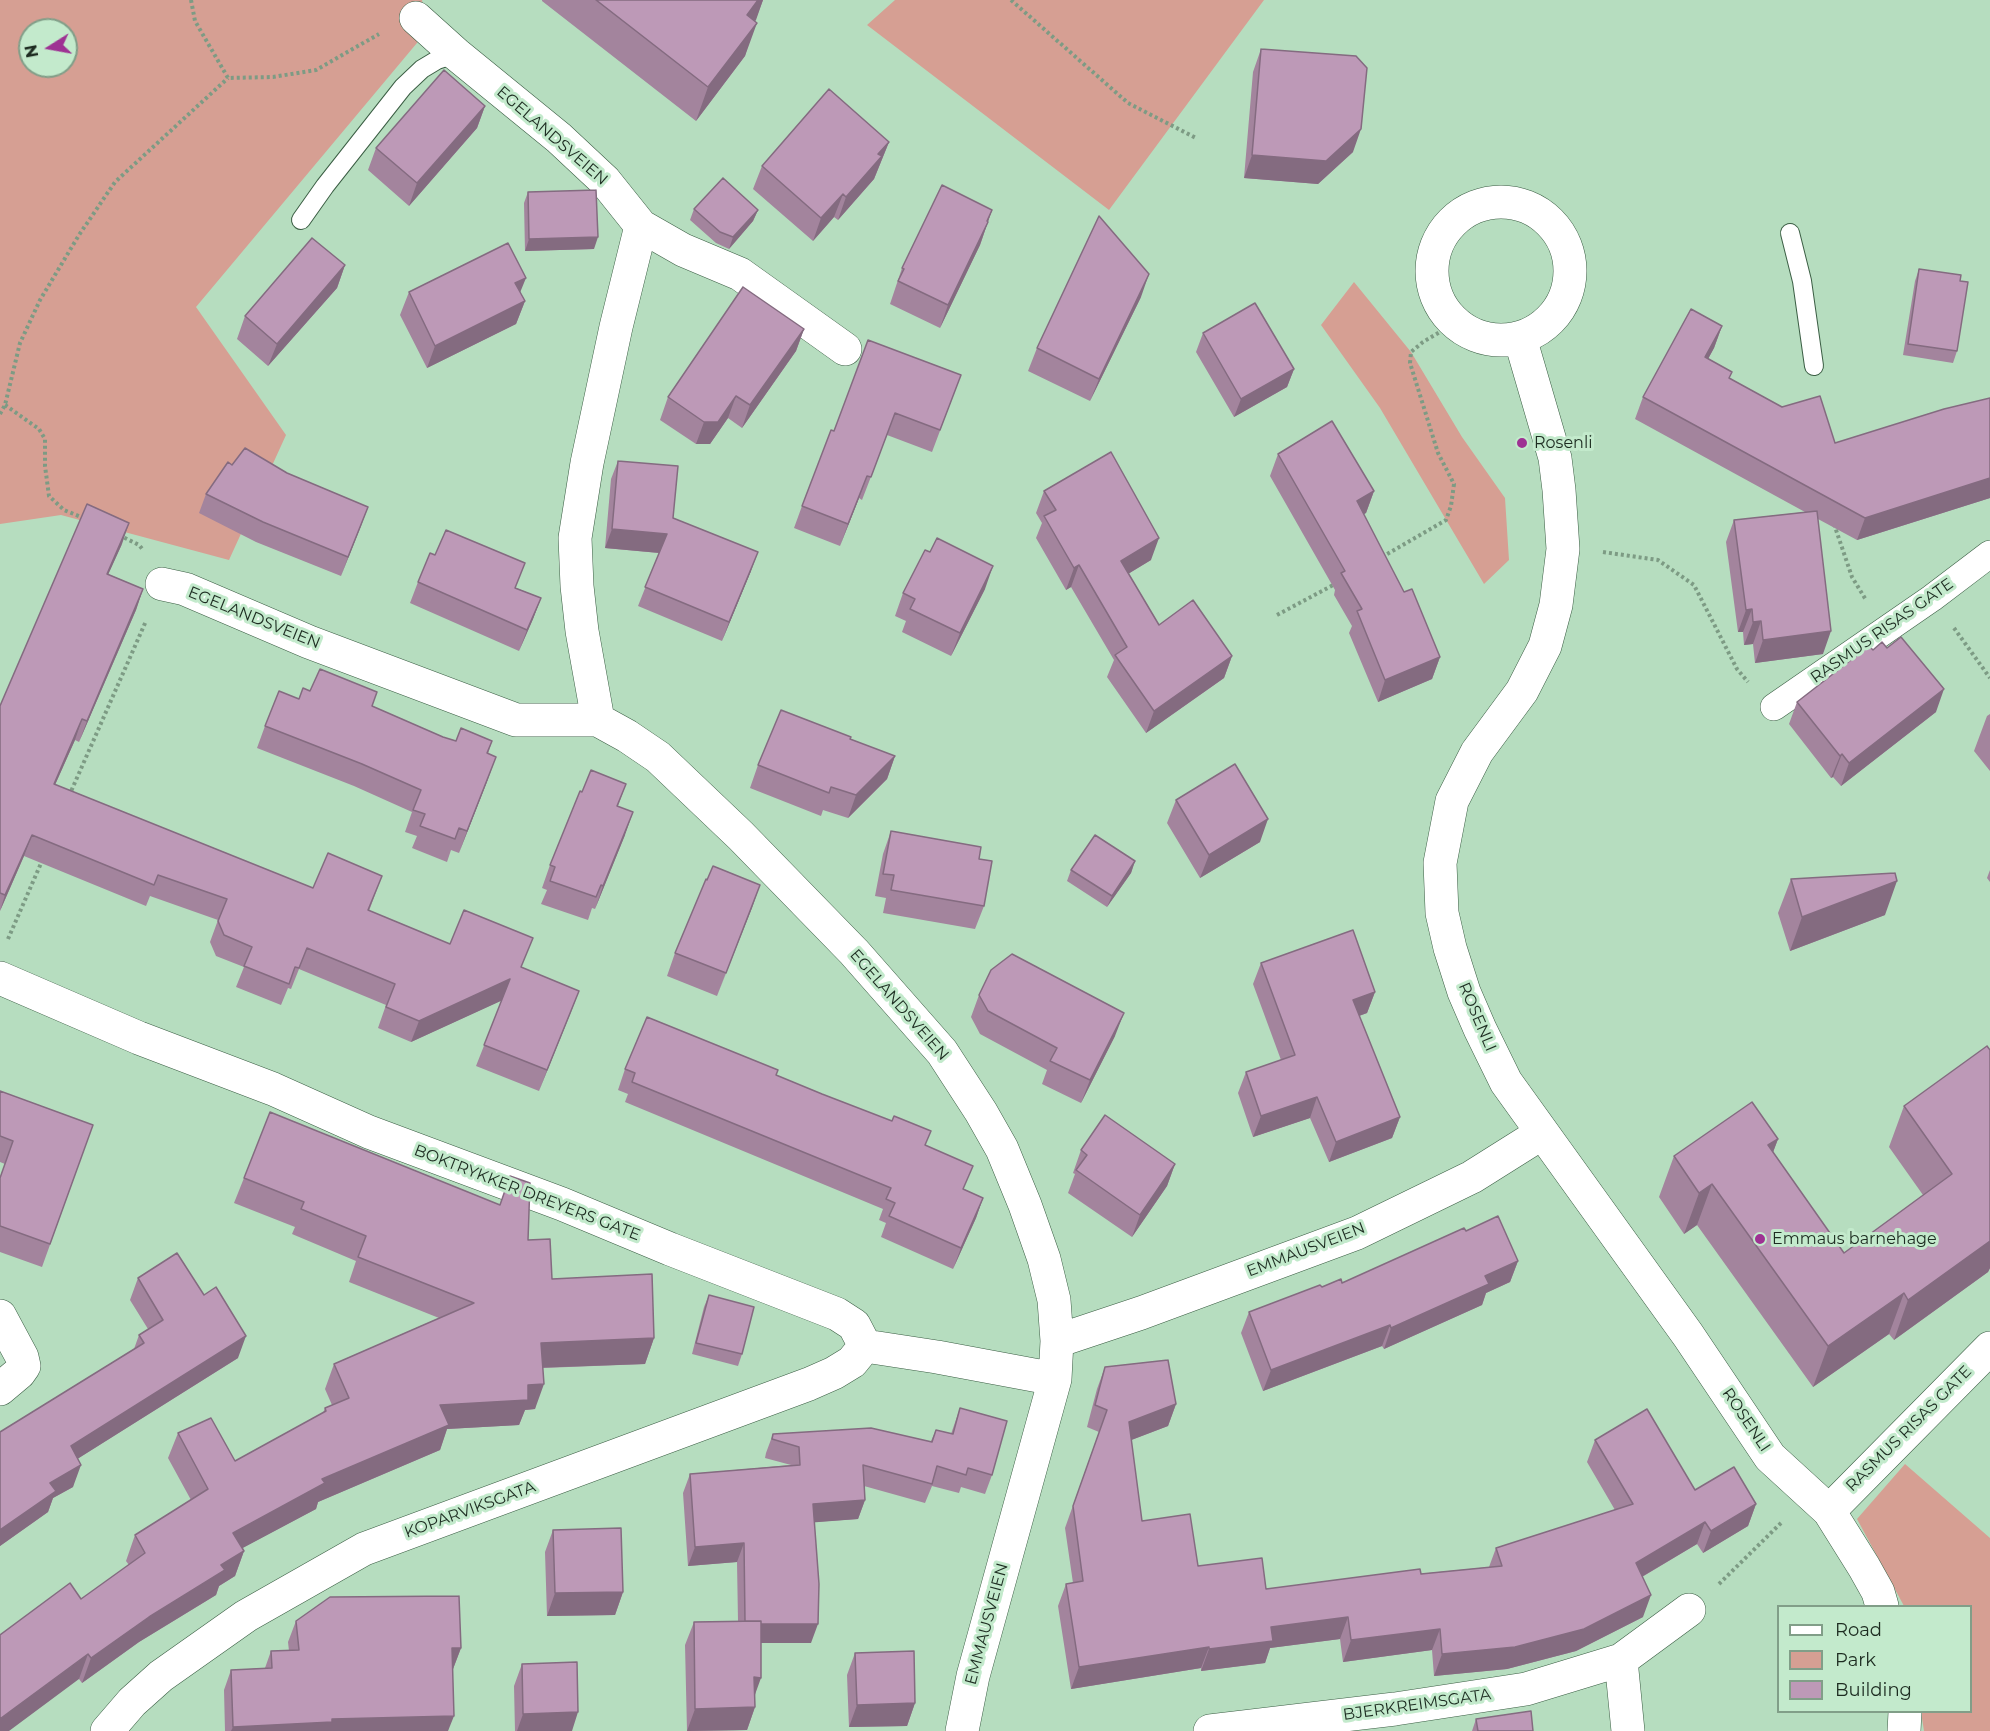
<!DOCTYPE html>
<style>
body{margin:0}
#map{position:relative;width:1990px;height:1731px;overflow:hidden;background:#b6ddbf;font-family:Montserrat,sans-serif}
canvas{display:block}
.legend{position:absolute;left:1777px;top:1605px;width:195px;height:108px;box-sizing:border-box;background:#c3eacc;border:2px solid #819e88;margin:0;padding:8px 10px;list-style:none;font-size:18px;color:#1d2c21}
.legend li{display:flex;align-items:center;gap:12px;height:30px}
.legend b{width:30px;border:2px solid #819e88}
.north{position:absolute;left:18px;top:18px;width:60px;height:60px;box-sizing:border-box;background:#c3eacc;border:2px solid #819e88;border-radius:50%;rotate:259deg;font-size:16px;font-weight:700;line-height:24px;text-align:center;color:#1d2c21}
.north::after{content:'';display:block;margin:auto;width:21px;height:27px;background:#9e3293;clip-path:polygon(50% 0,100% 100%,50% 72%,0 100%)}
</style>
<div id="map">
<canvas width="1990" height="1731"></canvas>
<ul class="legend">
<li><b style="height:8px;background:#fff"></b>Road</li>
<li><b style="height:16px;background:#d69f93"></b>Park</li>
<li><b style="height:16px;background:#bd99b7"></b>Building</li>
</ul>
<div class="north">N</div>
</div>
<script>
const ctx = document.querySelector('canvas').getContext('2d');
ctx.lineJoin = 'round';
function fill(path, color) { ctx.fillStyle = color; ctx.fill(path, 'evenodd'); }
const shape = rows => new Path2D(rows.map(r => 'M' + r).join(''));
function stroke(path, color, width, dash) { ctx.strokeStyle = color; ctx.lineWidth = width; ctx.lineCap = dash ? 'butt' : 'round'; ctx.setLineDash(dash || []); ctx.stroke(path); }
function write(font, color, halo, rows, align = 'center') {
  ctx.font = font + ' Montserrat,sans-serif'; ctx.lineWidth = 6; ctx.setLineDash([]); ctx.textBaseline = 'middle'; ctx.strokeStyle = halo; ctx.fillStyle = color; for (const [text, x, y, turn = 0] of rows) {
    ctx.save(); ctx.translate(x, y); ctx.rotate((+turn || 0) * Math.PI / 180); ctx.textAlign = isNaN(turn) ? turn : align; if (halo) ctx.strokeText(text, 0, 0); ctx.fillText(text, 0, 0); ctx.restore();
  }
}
const green = shape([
 [0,0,422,0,427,31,196,307,286,435,229,560,61,515,0,524],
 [30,30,66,30,66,66,30,66],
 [895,0,1264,0,1109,210,867,25],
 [1354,282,1411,352,1462,437,1505,498,1509,560,1484,584,1380,408,1321,325],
 [1905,1464,1990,1538,1990,1731,1924,1731,1921,1712,1970,1712,1970,1606,1904,1606,1857,1519]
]);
const path = shape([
 [191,0,195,21,228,78,273,77,316,70,379,34],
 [1011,0,1128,103,1196,138],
 [5,405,39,429,45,439,45,466,49,496,64,510,86,519],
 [0,414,5,405,20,343,40,300,79,235,115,182,228,78],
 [1834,524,1852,577,1866,600],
 [119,535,139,545,143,550],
 [1603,552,1658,560,1694,585,1737,669,1748,682],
 [1382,557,1446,520,1451,506,1454,484,1438,453,1410,363,1411,352,1423,342,1455,323],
 [1277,615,1337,583],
 [1954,628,1990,678],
 [69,796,146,621],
 [8,939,42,861],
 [1719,1584,1782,1522]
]);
const service = shape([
 [301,220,325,186,403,87,422,69,437,60,456,54],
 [1790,233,1802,281,1814,366]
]);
const pedestrian = shape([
 [1774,707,1932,598,1990,554]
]);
const minor = shape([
 [416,18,456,54,559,138,605,181,641,226,616,327,587,463,575,538,577,586,582,631,598,720,627,736,658,757,741,836,854,952,942,1052,981,1112,1002,1149,1025,1205,1044,1259,1054,1300,1057,1341,1055,1379,973,1676,962,1731],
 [641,226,683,250,740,274,845,349],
 [162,584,185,589,309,642,516,720,598,720],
 [0,978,139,1038,273,1089,369,1132,562,1204,670,1249,837,1314,854,1325,865,1346,937,1357,1055,1379],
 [0,1316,22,1357,24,1366,19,1373,0,1389],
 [1057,1341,1141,1313,1357,1233,1472,1177,1542,1133],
 [1829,1511,1990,1348],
 [1621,1660,1628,1731],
 [107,1731,132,1702,161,1676,246,1616,364,1549,809,1384,834,1373,852,1362,865,1346],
 [1210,1731,1395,1709,1526,1689,1621,1660,1689,1610]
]);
const tertiary = shape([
 '1432 271a69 69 0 1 1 138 0a69 69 0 1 1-138 0Z',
 [1520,338,1555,458,1559,490,1563,549,1556,605,1545,646,1522,691,1477,752,1452,801,1440,863,1442,913,1450,948,1464,992,1480,1029,1506,1082,1688,1335,1770,1457,1829,1511,1864,1567,1878,1592,1882,1606],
 [1904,1731,1905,1712]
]);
const wall = shape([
 [542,0,763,0,755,21,745,56,696,121,542,1],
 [1261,49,1353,152,1318,184,1244,178,1253,72],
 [485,106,477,128,409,206,368,170,376,148],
 [889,142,874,179,838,220,834,217,813,241,753,189,762,166],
 [528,192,594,249,525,251,524,203],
 [694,209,758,210,753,221,729,249,716,243,690,220],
 [992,210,980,245,940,328,890,304,902,268],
 [345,265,337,288,268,366,237,339,245,316],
 [1919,269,1960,281,1957,351,1953,363,1903,355,1915,281],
 [409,292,520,292,525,301,516,324,427,368,400,315],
 [1141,297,1090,401,1028,371,1037,348],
 [1722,326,1714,348,1708,359,1730,378,1835,443,1990,398,1990,498,1857,540,1818,519,1823,654,1755,663,1753,644,1744,645,1743,632,1738,632,1726,542,1734,520,1805,512,1635,419,1643,397],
 [804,329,796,351,742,428,728,418,710,444,696,444,660,420,668,397],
 [1203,333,1294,369,1287,387,1234,417,1196,352],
 [961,375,932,452,887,435,862,500,859,498,840,546,794,528,802,506,834,431],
 [1278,454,1374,491,1366,513,1363,514,1404,592,1440,657,1432,679,1378,702,1349,633,1352,626,1334,595,1335,590,1270,476],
 [618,461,673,518,751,571,722,641,638,606,659,553,605,548,611,479],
 [232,465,287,473,368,507,341,576,256,542,199,513,206,494],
 [1044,491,1151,560,1128,574,1159,625,1232,656,1224,678,1146,733,1107,677,1114,660,1071,587,1066,590,1036,538,1042,523,1036,513],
 [122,544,108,574,143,589,136,610,79,742,75,740,55,785,313,888,382,876,369,911,450,944,521,967,579,991,539,1091,476,1066,502,1000,411,1042,378,1028,386,1005,299,969,291,989,288,988,281,1005,236,987,244,967,216,956,210,942,218,920,150,896,146,906,24,856,0,911,0,706],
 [435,555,541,598,533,619,519,651,410,603,418,582],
 [985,589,951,656,902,632,906,621,895,616,903,593],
 [310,691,372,706,443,737,456,741,492,741,488,754,488,779,459,853,451,850,447,862,412,848,417,836,405,832,412,812,354,786,257,748,265,726],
 [1797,702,1936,712,1841,786,1833,777,1831,778,1789,724],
 [1990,714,1990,771,1974,751,1987,716],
 [850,739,895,756,887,779,848,818,823,810,821,816,750,788,758,765],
 [626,784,618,806,625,835,595,909,592,908,588,920,541,904,547,890,542,888,550,865,582,792],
 [1176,800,1260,842,1200,878,1167,823],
 [891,831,979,859,984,906,975,929,883,913,886,898,875,896,883,854],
 [1135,861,1131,873,1107,907,1067,881,1071,870],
 [1990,870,1990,882,1987,878],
 [1791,879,1885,915,1790,951,1778,913],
 [707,880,760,885,717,996,667,976,675,953],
 [1261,963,1375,992,1367,1013,1359,1016,1400,1117,1392,1138,1329,1162,1310,1118,1253,1137,1238,1093,1246,1072,1281,1060,1253,984],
 [979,995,1115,1036,1081,1103,1042,1084,1047,1070,980,1034,971,1017],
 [1990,1050,1990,1268,1988,1272,1894,1340,1889,1334,1813,1387,1697,1225,1684,1234,1659,1197,1674,1156,1778,1139,1773,1152,1844,1253,1923,1195,1889,1147,1904,1106],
 [625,1069,776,1075,925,1145,964,1189,983,1198,976,1218,953,1269,881,1237,886,1223,879,1220,883,1209,625,1102,628,1094,618,1090],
 [0,1091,93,1125,42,1267,0,1252,0,1178,5,1164,0,1162],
 [1081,1150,1175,1164,1167,1186,1132,1237,1068,1193,1075,1174,1073,1173],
 [244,1178,528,1240,552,1279,654,1338,645,1364,543,1368,535,1409,525,1410,519,1425,447,1429,440,1450,318,1502,316,1509,242,1548,244,1551,235,1576,219,1586,216,1595,139,1642,82,1683,79,1679,81,1599,129,1565,126,1561,135,1535,191,1500,168,1458,178,1433,235,1461,323,1413,325,1408,332,1405,325,1389,334,1364,439,1318,349,1282,356,1261,292,1234,295,1227,234,1203],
 [1466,1231,1518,1261,1510,1282,1486,1293,1482,1305,1384,1349,1382,1346,1263,1391,1241,1333,1249,1312,1322,1287,1342,1283],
 [138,1278,238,1358,77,1459,73,1487,53,1498,48,1512,0,1546,0,1432,134,1349,139,1335,148,1329,130,1300],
 [709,1295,742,1354,738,1366,692,1354,704,1307],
 [1105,1367,1176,1404,1168,1426,1131,1440,1142,1521,1198,1566,1266,1589,1489,1567,1496,1548,1615,1510,1587,1462,1595,1440,1695,1490,1756,1504,1748,1526,1703,1553,1697,1544,1642,1577,1643,1617,1576,1651,1507,1669,1434,1676,1432,1650,1343,1662,1340,1639,1270,1648,1265,1663,1201,1671,1201,1668,1071,1689,1058,1606,1066,1584,1073,1583,1065,1528,1099,1432,1087,1427,1097,1389],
 [960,1408,992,1475,985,1494,961,1487,959,1493,932,1486,925,1503,864,1486,865,1500,858,1519,814,1522,811,1643,761,1643,755,1696,755,1707,747,1730,687,1731,685,1645,694,1622,738,1621,737,1562,688,1566,683,1493,690,1474,791,1465,765,1458,766,1453,773,1434,931,1441,936,1430,951,1434],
 [553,1530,623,1592,615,1615,547,1616,545,1552],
 [296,1621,461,1648,453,1669,448,1731,225,1731,224,1690,231,1670,265,1668,271,1651,289,1651,288,1642],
 [855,1653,915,1703,907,1726,849,1727,847,1675],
 [522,1664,572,1731,515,1731,514,1686],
 [1476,1719,1533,1731,1472,1731]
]);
const shadedWall = shape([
 [758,0,763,0,756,20,734,48,747,15],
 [757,23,745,56,696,121,708,87],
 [485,106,477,128,409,206,417,183],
 [1361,129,1353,152,1318,184,1244,178,1252,155],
 [889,142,874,179,838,220,846,197,878,154],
 [843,194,834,217,813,241,821,218],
 [758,210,753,221,729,249,733,237],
 [992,210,980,245,940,328,948,305],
 [598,237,594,249,525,251,529,239],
 [345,265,337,288,268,366,277,344],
 [1149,274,1141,297,1090,401,1099,379],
 [526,278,517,300,515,283],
 [525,301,516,324,427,368,435,346],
 [1722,326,1714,348,1697,379,1705,357],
 [804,329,796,351,742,428,750,405],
 [1294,369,1287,387,1234,417,1241,399],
 [736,396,728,418,710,444,696,444,704,422],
 [867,476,859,498,840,546,848,524],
 [1990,478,1990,498,1857,540,1865,518],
 [1374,491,1366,513,1349,523,1357,501],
 [368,507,361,526,341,576,348,557],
 [129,523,122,544,99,595,107,574],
 [612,529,667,534,660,553,605,548],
 [1159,538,1151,560,1113,583,1121,561],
 [758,552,751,571,722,641,729,622],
 [1079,565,1071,587,1066,590,1074,568],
 [993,566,985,589,951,656,960,633],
 [143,589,136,610,79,742,87,721],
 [541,598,533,619,519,651,527,630],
 [1752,609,1743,632,1738,632,1746,610],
 [1761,621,1753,644,1744,645,1753,622],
 [1831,631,1823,654,1755,663,1763,640],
 [1232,656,1224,678,1146,733,1154,711],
 [1440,657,1432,679,1378,702,1385,680],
 [1944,689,1936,712,1841,786,1849,763],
 [82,719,75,740,46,805,54,784],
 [1842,754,1833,777,1831,778,1840,756],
 [895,756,887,779,848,818,856,795],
 [496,757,488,779,459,853,467,831],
 [633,812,625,835,595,909,603,886],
 [1268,819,1260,842,1200,878,1209,855],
 [32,835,24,856,0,911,5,895],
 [1135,861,1131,873,1107,907,1112,896],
 [1897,881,1885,915,1790,951,1802,917],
 [760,885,752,908,717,996,726,973],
 [510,979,503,1000,411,1042,419,1021],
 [579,991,571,1012,539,1091,547,1070],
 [1375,992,1367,1013,1345,1021,1353,1000],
 [1124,1013,1115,1036,1081,1103,1090,1080],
 [1317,1097,1310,1118,1253,1137,1261,1116],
 [1400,1117,1392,1138,1329,1162,1336,1142],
 [1778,1139,1763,1179,1768,1145],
 [1175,1164,1167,1186,1132,1237,1140,1215],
 [1712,1184,1697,1225,1684,1234,1699,1193],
 [983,1198,976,1218,953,1269,961,1248],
 [1990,1241,1990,1268,1988,1272,1894,1340,1908,1300],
 [1518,1261,1510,1282,1486,1293,1482,1305,1384,1349,1391,1328,1485,1276],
 [1904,1293,1889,1334,1813,1387,1828,1346],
 [1390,1325,1382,1346,1263,1391,1271,1370],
 [246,1336,238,1358,63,1468,71,1446],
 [654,1338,645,1364,532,1368,541,1343],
 [544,1384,535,1409,525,1410,519,1425,447,1429,440,1450,318,1502,316,1509,224,1558,233,1533,322,1479,440,1405,528,1385],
 [1176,1404,1168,1426,1121,1444,1129,1422],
 [81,1465,73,1487,53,1498,48,1512,0,1546,0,1530,50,1483],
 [865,1500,858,1519,806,1523,813,1504],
 [1756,1504,1748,1526,1703,1553,1711,1531],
 [1705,1522,1697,1544,1628,1585,1636,1563],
 [744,1543,737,1562,688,1566,695,1547],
 [244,1551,235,1576,219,1586,216,1595,139,1642,82,1683,91,1658,221,1565],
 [623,1592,615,1615,547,1616,555,1593],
 [1651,1595,1643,1617,1576,1651,1507,1669,1434,1676,1442,1654],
 [1348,1617,1340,1639,1270,1648,1265,1663,1201,1671,1209,1649,1271,1627],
 [745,1624,818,1624,811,1643,738,1643],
 [1440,1629,1432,1650,1343,1662,1351,1640],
 [1209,1647,1201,1668,1071,1689,1079,1667],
 [452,1648,461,1648,453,1669,445,1669],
 [88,1654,79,1679,9,1731,0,1731,0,1719],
 [754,1677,761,1678,753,1700],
 [915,1703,907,1726,849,1727,857,1705],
 [755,1707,747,1730,687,1731,695,1709],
 [578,1712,572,1731,517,1731,523,1714],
 [454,1716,448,1731,231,1731,233,1727,332,1719]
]);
const building = shape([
 [596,0,758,0,747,15,757,23,708,87,596,0],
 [1261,49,1356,56,1367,68,1361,129,1326,161,1252,155,1261,49],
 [444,70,485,106,417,183,376,148,444,70],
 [829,89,889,142,878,154,882,156,846,197,843,194,821,218,762,166,829,89],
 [723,178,758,210,733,237,720,232,694,209,723,178],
 [942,185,992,210,987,221,988,222,948,305,898,281,904,269,902,268,942,185],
 [596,190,598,237,529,239,528,192,596,190],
 [1099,216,1149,274,1099,379,1037,348,1099,216],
 [312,238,345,265,277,344,245,316,312,238],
 [508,243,526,278,515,283,525,301,435,346,409,292,508,243],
 [1919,269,1961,275,1960,281,1968,282,1957,351,1908,344,1919,269],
 [743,287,804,329,750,405,736,396,718,422,704,422,668,397,743,287],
 [1255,303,1294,369,1241,399,1203,333,1255,303],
 [1691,309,1722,326,1705,357,1732,372,1729,378,1782,407,1820,396,1835,443,1944,409,1990,398,1990,478,1865,518,1643,397,1691,309],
 [868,340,961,375,940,430,895,413,871,477,867,476,848,524,802,506,831,430,834,431,868,340],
 [1332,421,1374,491,1357,501,1404,592,1412,589,1440,657,1385,680,1357,611,1362,609,1341,573,1345,571,1278,454,1332,421],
 [245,448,287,473,368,507,348,557,263,522,206,494,228,462,232,465,245,448],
 [1111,452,1159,538,1121,561,1159,625,1193,600,1232,656,1154,711,1115,655,1127,647,1079,565,1074,568,1044,516,1056,510,1044,491,1111,452],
 [618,461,678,466,673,518,758,552,729,622,645,587,667,534,612,529,618,461],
 [87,504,129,523,107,574,143,589,87,721,82,719,54,784,313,888,328,853,382,876,368,910,450,944,464,910,533,938,521,967,579,991,547,1070,484,1045,510,979,419,1021,386,1007,395,984,307,948,299,968,295,967,289,984,244,966,252,947,224,935,218,921,227,899,158,875,154,885,32,835,5,895,0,893,0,706,87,504],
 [1817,511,1831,631,1763,640,1761,621,1753,622,1752,609,1746,610,1734,520,1817,511],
 [446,530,525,563,515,588,541,598,527,630,418,582,430,553,435,555,446,530],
 [937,538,993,566,960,633,910,609,915,599,903,593,925,550,930,552,937,538],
 [1901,637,1944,689,1849,763,1842,754,1840,756,1797,702,1869,646,1873,650,1882,642,1887,648,1901,637],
 [320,669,377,692,372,706,443,737,456,741,461,728,492,741,487,753,496,757,467,831,459,828,455,839,420,826,425,814,413,810,421,790,362,764,265,726,279,691,299,699,303,688,310,691,320,669],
 [781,710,851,737,850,739,895,756,856,795,831,787,829,793,758,765,781,710],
 [1235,764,1268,819,1209,855,1176,800,1235,764],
 [591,770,626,784,617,806,633,812,603,886,601,885,596,897,550,881,555,867,550,865,580,791,582,792,591,770],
 [891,831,981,847,979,859,992,861,984,906,891,890,894,875,883,874,891,831],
 [1095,835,1135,861,1112,896,1071,870,1095,835],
 [713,866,760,885,726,973,675,953,706,879,707,880,713,866],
 [1895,873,1897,881,1802,917,1791,879,1895,873],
 [1353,930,1375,992,1353,1000,1400,1117,1336,1142,1317,1097,1261,1116,1246,1072,1295,1055,1261,963,1353,930],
 [1012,954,1124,1013,1090,1080,1050,1061,1057,1048,988,1011,979,995,991,970,1012,954],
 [647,1017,778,1070,776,1075,822,1094,892,1121,894,1116,931,1131,925,1145,973,1166,963,1189,983,1198,961,1248,889,1216,895,1203,886,1199,891,1188,632,1082,635,1073,625,1069,647,1017],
 [1987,1046,1990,1050,1990,1241,1908,1300,1904,1293,1828,1346,1712,1184,1699,1193,1674,1156,1752,1102,1778,1139,1768,1145,1844,1253,1952,1174,1904,1106,1987,1046],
 [0,1091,93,1125,50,1244,0,1226,0,1178,13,1141,0,1136,0,1091],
 [270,1112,500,1205,510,1176,530,1183,528,1240,550,1239,552,1279,652,1274,654,1338,541,1343,544,1384,528,1385,528,1400,440,1405,449,1425,322,1479,325,1483,233,1533,244,1551,221,1565,225,1570,149,1617,91,1658,88,1654,0,1719,0,1635,70,1583,81,1599,145,1553,135,1535,208,1489,178,1433,211,1418,235,1461,326,1411,325,1408,349,1398,334,1364,474,1303,358,1257,366,1236,301,1209,304,1202,244,1178,270,1112],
 [1105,1115,1175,1164,1140,1215,1076,1170,1087,1155,1081,1150,1105,1115],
 [1498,1216,1518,1261,1485,1276,1489,1284,1391,1328,1390,1325,1271,1370,1249,1312,1320,1285,1322,1287,1341,1279,1342,1283,1464,1228,1466,1231,1498,1216],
 [177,1253,204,1295,216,1287,246,1336,71,1446,81,1465,50,1483,56,1491,0,1530,0,1432,144,1343,139,1335,163,1320,138,1278,177,1253],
 [709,1295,754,1307,742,1354,696,1343,709,1295],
 [1168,1360,1176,1404,1129,1422,1142,1521,1190,1514,1198,1566,1262,1558,1266,1589,1420,1569,1421,1574,1502,1566,1496,1548,1633,1504,1595,1440,1647,1409,1695,1490,1734,1467,1756,1504,1711,1531,1705,1522,1636,1563,1651,1595,1584,1629,1515,1647,1442,1654,1440,1629,1351,1640,1348,1617,1271,1627,1273,1641,1209,1649,1209,1647,1079,1667,1066,1584,1083,1581,1073,1506,1107,1410,1095,1405,1105,1367,1168,1360],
 [960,1408,1007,1421,992,1475,968,1468,966,1475,937,1466,932,1484,863,1465,865,1500,813,1504,819,1584,818,1624,761,1624,761,1621,745,1621,744,1543,695,1547,690,1474,800,1465,799,1447,772,1439,773,1434,871,1428,932,1442,936,1430,953,1434,960,1408],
 [621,1528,623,1592,555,1593,553,1530,621,1528],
 [459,1596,461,1648,452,1648,454,1716,332,1719,332,1722,233,1727,231,1670,272,1668,271,1651,299,1650,296,1621,330,1597,459,1596],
 [761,1621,761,1678,754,1677,755,1707,695,1709,694,1622,761,1621],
 [914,1651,915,1703,857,1705,855,1653,914,1651],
 [577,1662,578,1712,523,1714,522,1664,577,1662],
 [1531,1711,1533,1731,1478,1731,1476,1719,1531,1711]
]);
const markers = [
 [1522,443,6,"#9e3293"],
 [1760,1239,6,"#9e3293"]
];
const streetNames = [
 ["EGELANDSVEIEN",552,136,41],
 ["EGELANDSVEIEN",254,618,22],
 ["RASMUS RISAS GATE",1882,631,-35],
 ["EGELANDSVEIEN",899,1005,49],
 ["ROSENLI",1477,1017,67],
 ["BOKTRYKKER DREYERS GATE",527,1193,21],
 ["EMMAUSVEIEN",1306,1250,-21],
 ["ROSENLI",1746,1420,56],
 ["RASMUS RISAS GATE",1909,1429,-45],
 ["KOPARVIKSGATA",470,1510,-20],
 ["EMMAUSVEIEN",987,1624,-75],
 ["BJERKREIMSGATA",1417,1705,-8]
];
const poiNames = [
 ["Rosenli",1534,443],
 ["Emmaus barnehage",1772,1239]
];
fill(green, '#d69f93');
stroke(service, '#3b5e44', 20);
stroke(pedestrian, '#3b5e44', 28);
stroke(minor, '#3b5e44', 34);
stroke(tertiary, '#3b5e44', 34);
stroke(path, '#7d9b84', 4, [3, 3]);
stroke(service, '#fff', 18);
stroke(pedestrian, '#fff', 27);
stroke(minor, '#fff', 33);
stroke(tertiary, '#fff', 33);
fill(wall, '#a3849d');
fill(shadedWall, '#846b80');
fill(building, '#bd99b7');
stroke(building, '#846b80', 1.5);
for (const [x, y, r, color] of markers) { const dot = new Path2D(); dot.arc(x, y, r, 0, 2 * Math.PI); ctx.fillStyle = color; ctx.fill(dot); stroke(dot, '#c3eacc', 2); }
write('16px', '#1d2c21', '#c3eacc', streetNames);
write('16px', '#1d2c21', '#c3eacc', poiNames, 'left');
</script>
